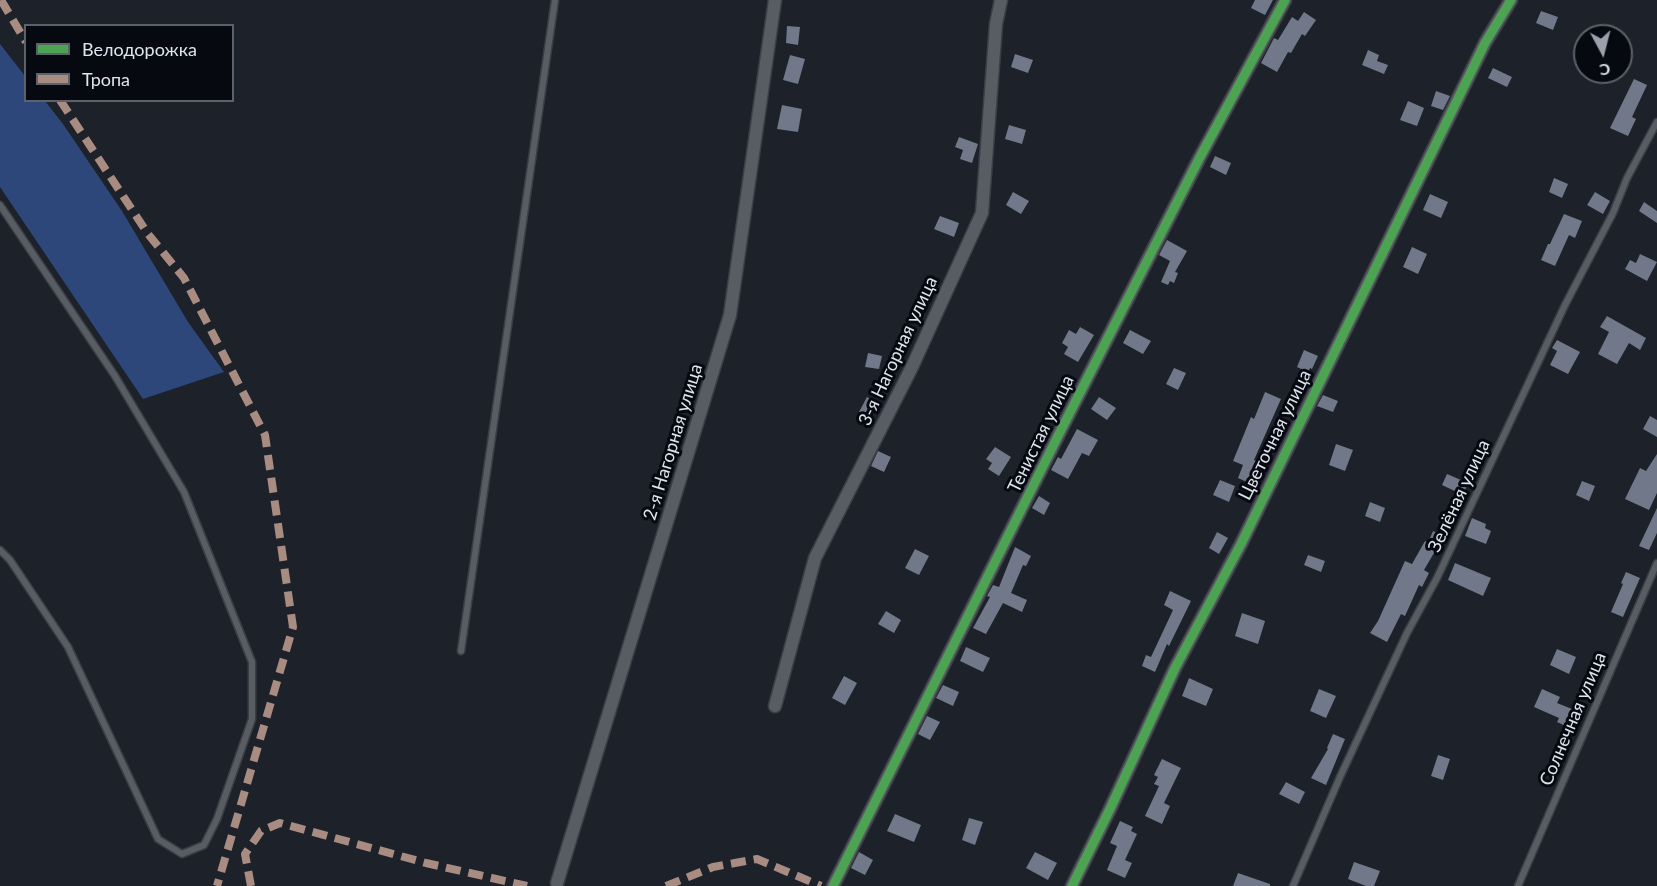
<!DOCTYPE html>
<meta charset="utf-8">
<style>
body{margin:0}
#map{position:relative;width:1657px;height:886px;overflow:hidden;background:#1d2129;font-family:Lato,sans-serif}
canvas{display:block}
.legend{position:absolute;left:24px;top:24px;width:210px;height:78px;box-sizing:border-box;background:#060910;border:2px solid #5d6169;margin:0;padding:8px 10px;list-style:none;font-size:18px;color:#dfe4ef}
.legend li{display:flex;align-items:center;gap:12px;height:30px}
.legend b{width:30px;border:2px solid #5d6169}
.north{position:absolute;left:1573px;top:24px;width:60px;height:60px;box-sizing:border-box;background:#060910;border:2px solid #5d6169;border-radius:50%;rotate:173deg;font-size:16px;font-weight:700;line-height:24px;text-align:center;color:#dfe4ef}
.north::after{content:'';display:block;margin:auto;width:21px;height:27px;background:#9ba0aa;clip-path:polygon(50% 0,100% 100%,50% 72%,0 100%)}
</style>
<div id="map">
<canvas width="1657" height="886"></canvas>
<ul class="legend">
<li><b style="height:8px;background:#4ca352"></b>Велодорожка</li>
<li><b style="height:8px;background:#a88b81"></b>Тропа</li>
</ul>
<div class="north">С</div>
</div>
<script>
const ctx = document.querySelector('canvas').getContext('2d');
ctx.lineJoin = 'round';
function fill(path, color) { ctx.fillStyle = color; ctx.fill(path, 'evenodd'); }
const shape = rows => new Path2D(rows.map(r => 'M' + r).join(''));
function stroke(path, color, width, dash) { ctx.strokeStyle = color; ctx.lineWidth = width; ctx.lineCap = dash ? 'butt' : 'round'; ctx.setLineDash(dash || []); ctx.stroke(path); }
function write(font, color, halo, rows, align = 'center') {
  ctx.font = font + ' Lato,sans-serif'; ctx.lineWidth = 6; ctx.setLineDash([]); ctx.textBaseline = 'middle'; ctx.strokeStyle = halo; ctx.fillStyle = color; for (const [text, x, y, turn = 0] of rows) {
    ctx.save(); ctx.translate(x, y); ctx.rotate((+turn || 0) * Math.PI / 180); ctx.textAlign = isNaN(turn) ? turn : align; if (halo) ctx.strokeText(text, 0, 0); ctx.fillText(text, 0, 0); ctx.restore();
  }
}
const forest = shape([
 [0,44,25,76,26,100,45,101,63,124,122,211,188,322,224,372,143,399,0,187]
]);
const building = shape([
 [1255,0,1273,0,1265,15,1251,8],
 [1541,11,1558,17,1553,30,1536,23],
 [1304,12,1316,20,1305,36,1302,34,1291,53,1288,52,1277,72,1261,63,1274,38,1278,40,1292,17,1298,21],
 [787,26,800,27,798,45,786,43],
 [1368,50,1379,55,1377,61,1388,65,1384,74,1362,65],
 [1015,54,1033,60,1028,73,1011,67],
 [790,55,805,59,798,84,783,80],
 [1493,68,1512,77,1507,87,1488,78],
 [1634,79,1647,85,1632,117,1636,119,1628,136,1610,128],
 [1436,91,1450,96,1443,110,1431,106],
 [1408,101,1424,108,1417,126,1400,120],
 [782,105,802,109,798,132,777,129],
 [1009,125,1026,130,1022,144,1005,139],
 [959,137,978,144,972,163,960,159,963,150,955,147],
 [1215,156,1231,163,1226,175,1210,167],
 [1554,178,1568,184,1562,198,1549,192],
 [1013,192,1029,201,1021,214,1006,205],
 [1595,192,1610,201,1603,214,1587,205],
 [1430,194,1448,202,1441,218,1423,210],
 [1644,202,1657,211,1657,223,1639,211],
 [1564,214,1582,221,1575,238,1569,235,1555,266,1541,260,1548,244,1550,244],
 [940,216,959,223,954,237,934,229],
 [1167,240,1187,251,1175,272,1178,273,1174,283,1170,281,1168,285,1161,282,1170,261,1159,255],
 [1412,247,1427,254,1418,274,1403,267],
 [1640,254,1657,262,1647,281,1625,269,1630,260,1636,263],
 [1607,316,1646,338,1640,350,1629,343,1617,364,1598,354,1609,332,1600,327],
 [1080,327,1094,335,1078,362,1064,354,1068,347,1062,343,1069,330,1076,334],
 [1130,330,1151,341,1143,354,1123,343],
 [1557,340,1580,352,1568,374,1550,365,1557,351,1552,348],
 [1304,350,1318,356,1312,369,1310,368,1308,372,1297,367],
 [868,353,882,356,879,369,865,367],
 [1174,368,1186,373,1178,390,1166,384],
 [1265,392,1281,399,1254,460,1265,464,1256,486,1238,478,1243,465,1233,461,1251,417,1254,419],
 [1323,395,1338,401,1333,412,1317,406],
 [867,397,879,403,870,419,859,412],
 [1099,397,1116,408,1107,420,1091,409],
 [1650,416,1657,420,1657,437,1643,429],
 [1077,429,1098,440,1089,456,1082,453,1068,479,1051,470,1058,457,1061,459],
 [1336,444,1353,450,1345,471,1329,465],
 [995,447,1011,457,999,476,988,469,992,463,986,459],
 [878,451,891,457,884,472,871,466],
 [1657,454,1657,493,1649,510,1625,499,1640,468,1646,471],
 [1447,474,1468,483,1463,495,1442,485],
 [1220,480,1235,486,1229,502,1213,495],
 [1582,481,1595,486,1589,501,1576,495],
 [1039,496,1050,503,1044,515,1032,508],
 [1370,502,1385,508,1380,522,1365,516],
 [1657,508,1657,533,1649,550,1639,546],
 [1472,518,1486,524,1485,528,1491,531,1486,544,1465,536],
 [1433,531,1444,536,1424,570,1429,573,1422,587,1419,585,1405,616,1401,614,1387,642,1370,633,1378,621,1405,561,1412,564,1425,541,1428,543],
 [1217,532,1228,538,1219,554,1209,548],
 [1015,547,1031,556,1026,566,1023,565,1011,593,1027,600,1022,612,1003,603,986,634,973,628,990,597,987,596,993,585,999,587],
 [915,549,929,556,919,575,905,568],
 [1308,555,1325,561,1321,572,1304,565],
 [1455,563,1491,578,1483,596,1448,580],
 [1626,572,1640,578,1623,617,1611,612,1623,584,1621,583],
 [1170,591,1191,601,1169,646,1167,644,1155,672,1142,666,1146,655,1151,657,1173,610,1164,605],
 [886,611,901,620,894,633,878,624],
 [1242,613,1265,621,1258,644,1235,636],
 [966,647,990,658,983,672,960,661],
 [1557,649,1576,657,1569,674,1550,665],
 [844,676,857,683,845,705,832,698],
 [1189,678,1213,689,1206,706,1182,696],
 [943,685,959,692,953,706,936,698],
 [1319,689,1336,696,1326,718,1310,711],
 [1542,689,1560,697,1557,703,1572,709,1569,716,1576,719,1572,729,1557,722,1559,718,1534,707],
 [927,716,940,722,930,740,918,734],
 [1333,734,1345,739,1326,785,1311,778,1328,749,1327,748],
 [1438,755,1450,759,1443,780,1431,776],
 [1162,759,1181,768,1164,803,1170,806,1162,824,1145,816,1159,786,1154,784,1158,777,1154,775],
 [1286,782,1305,792,1299,804,1279,794],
 [895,814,921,825,914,842,887,831],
 [969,818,983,822,975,845,962,840],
 [1120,821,1133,827,1131,831,1137,834,1125,860,1132,863,1125,878,1107,870,1117,846,1110,843],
 [859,852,873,860,865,875,851,868],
 [1035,852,1057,863,1048,880,1026,868],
 [1354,862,1380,871,1374,886,1366,886,1348,879],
 [1238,873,1270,884,1270,886,1233,886]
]);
const lane = shape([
 [0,205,115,376,184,492,252,662,252,719,217,819,204,845,182,854,158,839,68,647,10,560,0,550],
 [461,651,555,0],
 [1293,886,1340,777,1407,633,1437,578,1565,305,1613,213,1627,178,1657,122],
 [1518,886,1657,563]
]);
const street = shape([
 [775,706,815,558,912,367,982,213,996,24,1001,0],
 [557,883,730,315,775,0],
 [833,886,1063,426,1200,157,1285,0],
 [1072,886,1110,809,1175,668,1241,544,1485,43,1511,0]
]);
const quiet = shape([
 [1,0,26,42],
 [60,100,148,234,184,278,265,435,293,627,217,886],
 [251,886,245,854,261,831,280,823,426,863,527,886],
 [666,886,713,867,757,859,821,886]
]);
const cycleway = shape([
 [833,886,1063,426,1200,157,1285,0],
 [1072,886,1110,809,1175,668,1241,544,1485,43,1511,0]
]);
const streetNames = [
 ["3-я Нагорная улица",898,351,-65],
 ["Тенистая улица",1041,434,-64],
 ["Цветочная улица",1275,435,-64],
 ["2-я Нагорная улица",673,442,-73],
 ["Зелёная улица",1459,496,-65],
 ["Солнечная улица",1573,719,-67]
];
fill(forest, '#2d477b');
fill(building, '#707889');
stroke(lane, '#3c3e45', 9);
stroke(street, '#3c3e45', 15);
stroke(lane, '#585c63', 6);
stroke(street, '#585c63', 12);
stroke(quiet, '#a88b81', 8, [15, 8]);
stroke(cycleway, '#4ca352', 9);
write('18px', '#dfe4ef', '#060910', streetNames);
</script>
